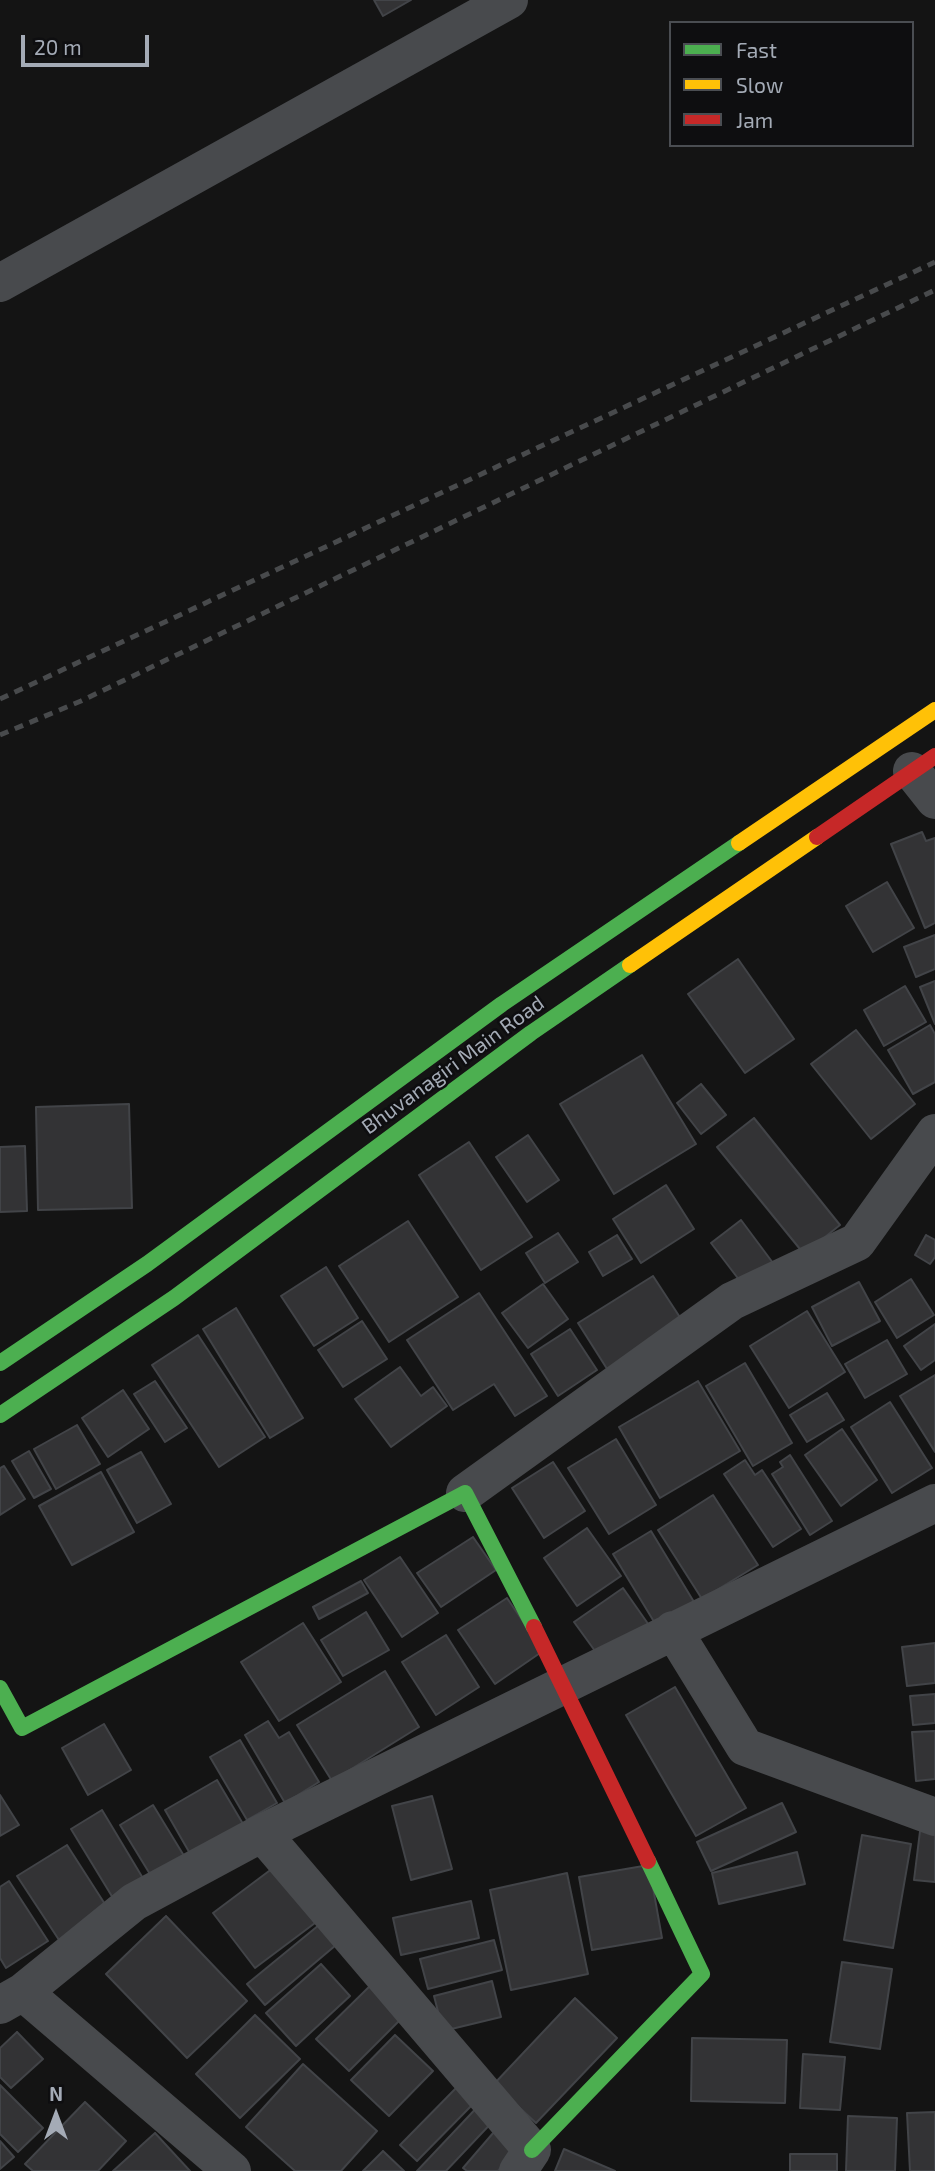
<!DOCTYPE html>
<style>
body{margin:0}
#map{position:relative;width:935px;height:2171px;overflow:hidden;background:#141414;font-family:"Exo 2",sans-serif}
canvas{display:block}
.legend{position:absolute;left:669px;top:21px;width:245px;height:126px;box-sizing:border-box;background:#0e0e10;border:2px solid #4a4d52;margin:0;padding:9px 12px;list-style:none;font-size:21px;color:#a4abb6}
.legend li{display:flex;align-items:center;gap:14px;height:35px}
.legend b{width:35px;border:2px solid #4a4d52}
.north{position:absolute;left:21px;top:2080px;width:70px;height:70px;-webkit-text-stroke:5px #0e0e10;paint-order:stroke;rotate:0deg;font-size:19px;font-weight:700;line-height:28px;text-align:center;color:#a4abb6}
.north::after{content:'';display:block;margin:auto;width:24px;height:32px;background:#a4abb6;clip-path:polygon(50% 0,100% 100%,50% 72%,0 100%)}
.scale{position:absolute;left:21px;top:35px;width:128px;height:32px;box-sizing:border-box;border:4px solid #a4abb6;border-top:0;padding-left:9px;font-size:21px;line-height:24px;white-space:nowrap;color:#a4abb6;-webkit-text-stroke:5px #0e0e10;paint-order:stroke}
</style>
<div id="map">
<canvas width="935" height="2171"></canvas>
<ul class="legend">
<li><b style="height:9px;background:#4caf50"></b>Fast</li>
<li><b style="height:9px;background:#ffc107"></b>Slow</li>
<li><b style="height:9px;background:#c62828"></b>Jam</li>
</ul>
<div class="north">N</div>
<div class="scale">20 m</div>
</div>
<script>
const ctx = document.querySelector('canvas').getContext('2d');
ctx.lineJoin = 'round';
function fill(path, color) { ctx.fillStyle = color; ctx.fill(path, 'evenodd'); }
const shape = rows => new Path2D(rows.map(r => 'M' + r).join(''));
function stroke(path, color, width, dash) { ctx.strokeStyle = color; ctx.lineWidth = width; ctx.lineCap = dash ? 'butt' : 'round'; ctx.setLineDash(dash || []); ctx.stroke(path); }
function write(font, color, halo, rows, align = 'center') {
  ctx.font = font + ' "Exo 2",sans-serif'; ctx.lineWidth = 5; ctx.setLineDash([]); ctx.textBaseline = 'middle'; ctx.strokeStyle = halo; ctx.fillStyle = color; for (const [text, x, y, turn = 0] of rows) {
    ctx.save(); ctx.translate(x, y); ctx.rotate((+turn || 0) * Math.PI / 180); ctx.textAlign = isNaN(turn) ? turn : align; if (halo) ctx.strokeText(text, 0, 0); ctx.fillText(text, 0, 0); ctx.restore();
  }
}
const building = shape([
 [374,0,411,0,383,16,374,0],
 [922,832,926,841,935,838,935,923,925,928,891,844,922,832],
 [887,882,914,928,873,952,846,906,887,882],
 [935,935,935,969,916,977,904,947,935,935],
 [738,959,794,1039,745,1073,688,994,738,959],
 [935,981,935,1024,920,987,935,981],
 [905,986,926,1022,884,1046,864,1010,905,986],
 [930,1025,935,1034,935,1082,913,1094,888,1050,930,1025],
 [856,1030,915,1104,871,1139,811,1064,856,1030],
 [642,1055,696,1144,614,1194,560,1104,642,1055],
 [701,1084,726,1115,701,1134,677,1103,701,1084],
 [129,1104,132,1208,38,1210,36,1107,129,1104],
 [754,1118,840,1225,804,1254,717,1147,754,1118],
 [528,1135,559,1180,527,1202,496,1157,528,1135],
 [469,1142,532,1237,481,1270,419,1175,469,1142],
 [25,1146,27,1211,0,1212,0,1147,25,1146],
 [666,1185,694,1229,641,1263,613,1219,666,1185],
 [741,1220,773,1263,743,1285,711,1243,741,1220],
 [408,1221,458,1297,389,1342,339,1266,408,1221],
 [558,1233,578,1262,545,1283,526,1253,558,1233],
 [617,1235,632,1259,603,1276,589,1252,617,1235],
 [926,1235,935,1240,935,1257,930,1264,915,1255,926,1235],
 [326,1267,358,1318,314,1346,281,1296,326,1267],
 [653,1276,685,1325,609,1372,578,1323,653,1276],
 [911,1279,934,1315,897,1338,875,1302,911,1279],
 [859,1282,880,1321,832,1346,812,1307,859,1282],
 [543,1284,568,1319,528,1348,502,1313,543,1284],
 [479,1293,547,1396,515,1416,494,1384,453,1410,407,1340,479,1293],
 [236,1308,303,1418,270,1438,203,1329,236,1308],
 [807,1311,845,1372,789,1408,750,1346,807,1311],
 [362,1321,387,1359,343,1387,318,1350,362,1321],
 [935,1324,935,1360,921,1370,904,1346,935,1324],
 [570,1329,597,1370,558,1396,531,1354,570,1329],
 [198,1335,265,1437,219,1467,152,1365,198,1335],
 [887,1340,907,1374,865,1398,845,1364,887,1340],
 [745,1363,792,1443,753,1466,706,1386,745,1363],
 [400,1367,421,1396,433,1387,447,1406,391,1447,355,1399,400,1367],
 [935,1375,935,1452,900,1396,935,1375],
 [155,1381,187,1428,165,1442,134,1394,155,1381],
 [698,1381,740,1451,660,1498,619,1427,698,1381],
 [123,1390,149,1429,108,1457,82,1418,123,1390],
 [827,1393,844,1420,807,1442,790,1415,827,1393],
 [890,1402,932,1468,892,1493,851,1427,890,1402],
 [77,1425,100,1464,56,1489,34,1449,77,1425],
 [842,1429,877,1480,841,1506,805,1455,842,1429],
 [616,1439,656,1505,609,1534,568,1468,616,1439],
 [29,1451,51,1489,34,1498,12,1461,29,1451],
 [141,1452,171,1504,137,1523,107,1470,141,1452],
 [790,1455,832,1521,810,1535,772,1474,783,1467,780,1462,790,1455],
 [745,1460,755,1475,762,1470,801,1529,773,1547,724,1474,745,1460],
 [553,1462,585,1511,544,1538,512,1488,553,1462],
 [4,1466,25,1499,0,1515,0,1468,4,1466],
 [101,1472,134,1532,72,1565,39,1506,101,1472],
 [713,1495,758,1565,702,1599,658,1530,713,1495],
 [587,1528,621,1576,577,1606,544,1558,587,1528],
 [651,1531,694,1602,656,1625,613,1554,651,1531],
 [473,1537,496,1570,441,1607,417,1573,473,1537],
 [400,1557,438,1613,402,1637,364,1580,400,1557],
 [361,1581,368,1593,319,1619,313,1607,361,1581],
 [623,1588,651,1628,603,1662,574,1622,623,1588],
 [507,1598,543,1651,495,1684,458,1630,507,1598],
 [366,1612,389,1650,343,1676,321,1640,366,1612],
 [303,1623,341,1682,279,1721,241,1662,303,1623],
 [446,1635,479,1687,436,1715,402,1662,446,1635],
 [935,1643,935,1683,907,1686,902,1647,935,1643],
 [385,1671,419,1727,332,1781,297,1725,385,1671],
 [675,1687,746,1808,696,1836,626,1715,675,1687],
 [935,1694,935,1723,913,1725,910,1696,935,1694],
 [268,1721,279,1738,289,1732,319,1782,285,1803,245,1735,268,1721],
 [104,1724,131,1770,88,1795,62,1748,104,1724],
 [935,1731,935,1779,916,1781,912,1732,935,1731],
 [240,1740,277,1803,247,1820,210,1757,240,1740],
 [217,1780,249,1834,196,1864,165,1810,217,1780],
 [0,1795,19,1825,0,1836,0,1795],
 [432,1796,452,1869,411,1880,392,1806,432,1796],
 [782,1803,796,1832,711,1871,697,1842,782,1803],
 [153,1805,189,1864,156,1884,120,1825,153,1805],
 [102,1810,147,1885,116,1903,71,1829,102,1810],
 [921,1823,935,1824,935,1882,914,1880,921,1823],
 [862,1835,911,1844,893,1948,844,1940,862,1835],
 [67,1845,110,1912,61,1943,17,1876,67,1845],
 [797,1852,805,1884,719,1904,712,1873,797,1852],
 [649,1865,662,1938,592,1950,579,1877,649,1865],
 [273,1868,315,1923,255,1968,213,1913,273,1868],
 [567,1873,588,1974,511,1990,490,1890,567,1873],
 [9,1881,48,1941,6,1968,0,1958,0,1887,9,1881],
 [471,1901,479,1938,401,1955,393,1918,471,1901],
 [166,1916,247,2001,187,2058,106,1974,166,1916],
 [319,1925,336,1945,265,2005,247,1984,319,1925],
 [494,1940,502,1970,428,1989,420,1959,494,1940],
 [842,1962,892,1969,880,2049,830,2042,842,1962],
 [321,1964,350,1996,296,2046,266,2013,321,1964],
 [375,1981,407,2013,349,2071,316,2039,375,1981],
 [492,1981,501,2017,443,2031,434,1996,492,1981],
 [575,1998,617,2038,536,2123,494,2084,575,1998],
 [255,2015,300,2059,240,2118,196,2074,255,2015],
 [17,2032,43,2059,11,2088,0,2077,0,2048,17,2032],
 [395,2035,433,2071,389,2116,351,2080,395,2035],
 [692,2038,787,2040,785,2103,691,2101,692,2038],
 [803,2054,845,2057,840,2110,800,2108,803,2054],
 [303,2064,377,2131,341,2171,295,2171,246,2127,303,2064],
 [460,2084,477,2100,417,2161,400,2145,460,2084],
 [0,2085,43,2128,18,2152,0,2134,0,2085],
 [483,2101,498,2116,446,2171,417,2171,483,2101],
 [85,2102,126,2141,98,2171,33,2171,25,2164,85,2102],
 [935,2112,935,2171,910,2171,907,2113,935,2112],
 [848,2116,897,2118,895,2171,846,2171,848,2116],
 [500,2125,521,2144,498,2171,467,2171,463,2168,500,2125],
 [155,2133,190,2171,113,2171,155,2133],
 [0,2141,14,2157,0,2169,0,2141],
 [564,2149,615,2171,555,2171,564,2149],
 [383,2151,404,2171,363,2171,383,2151],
 [790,2154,837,2154,837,2171,790,2171,790,2154]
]);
const street = shape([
 [0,283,509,0],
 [912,771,935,800],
 [465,1493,732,1301,857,1242,935,1133],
 [673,1630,745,1747,935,1817],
 [262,1833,532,2150,518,2171],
 [23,1992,232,2171],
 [0,2005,23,1992,134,1902,262,1833,935,1503]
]);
const fast = shape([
 [0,1363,147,1264,502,1004,739,843],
 [0,1415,174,1298,531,1033,630,965],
 [0,1688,22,1728,465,1493,534,1627],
 [532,2150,702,1974,648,1861]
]);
const slow = shape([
 [739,843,935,710],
 [630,965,817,837]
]);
const jam = shape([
 [817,837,935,756],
 [534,1627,648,1861]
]);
const rail = shape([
 [0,699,935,262],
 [0,735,81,701,935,290]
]);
const streetNames = [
 ["Bhuvanagiri Main Road",453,1065,-36]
];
fill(building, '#333335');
stroke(building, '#424448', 2);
stroke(street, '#484a4d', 38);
stroke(fast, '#4caf50', 16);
stroke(slow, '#ffc107', 16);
stroke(jam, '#c62828', 16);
stroke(rail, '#484a4c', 5, [9, 7]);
write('21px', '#a4abb6', '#0e0e10', streetNames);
</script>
